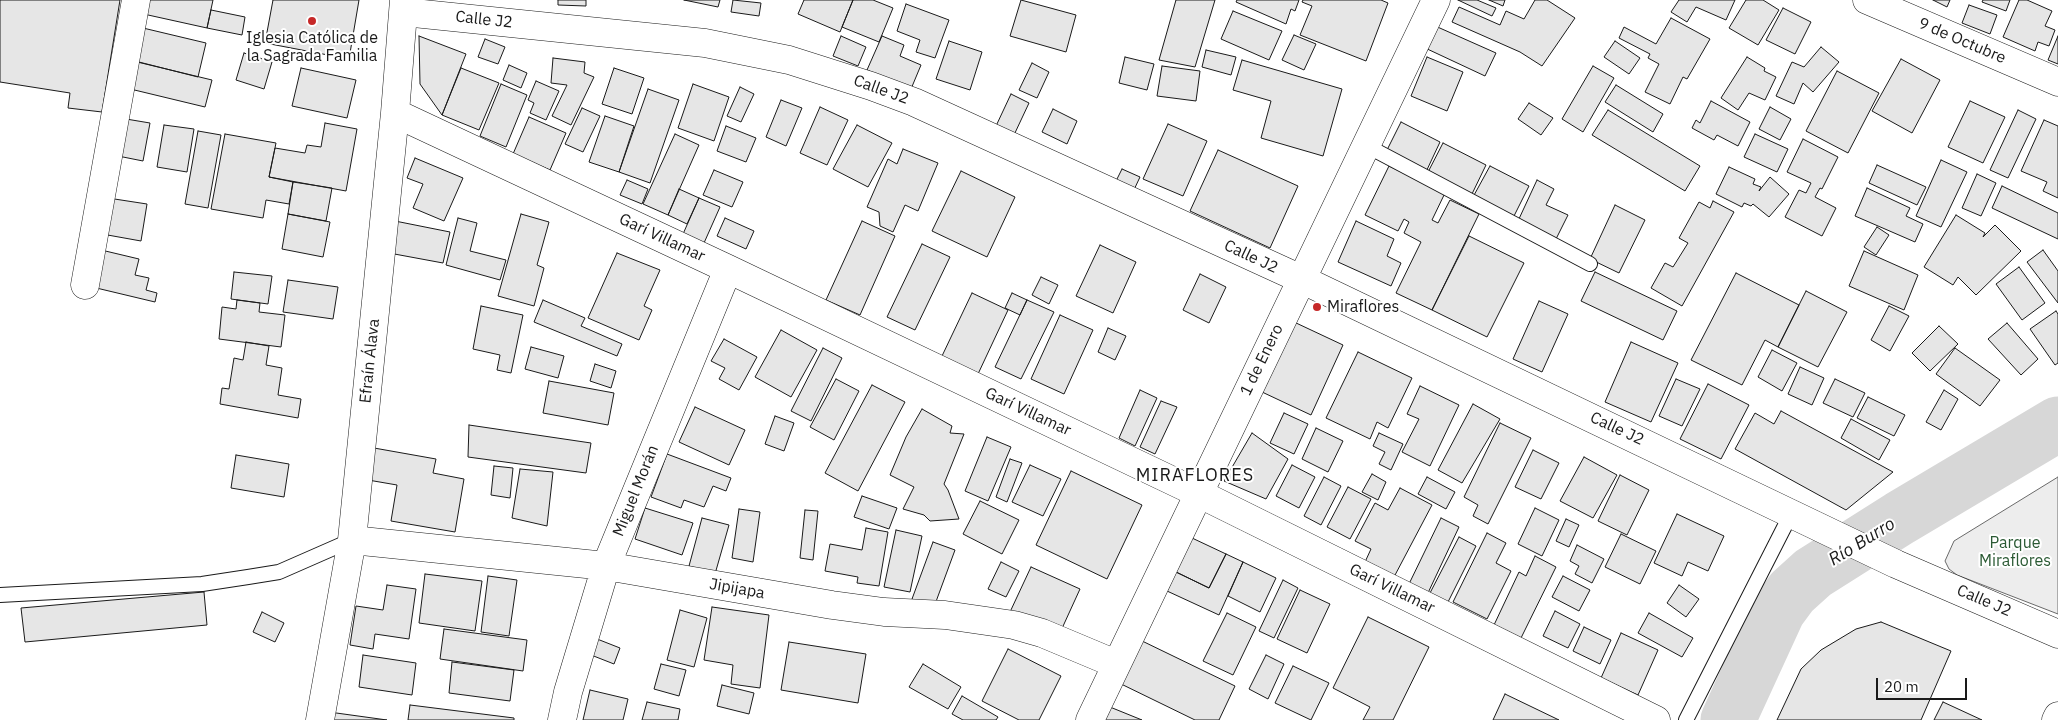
<!DOCTYPE html>
<meta charset="utf-8">
<style>
body{margin:0}
#map{position:relative;width:2058px;height:720px;overflow:hidden;background:#fff;font-family:"IBM Plex Sans",sans-serif}
canvas{display:block}
.scale{position:absolute;left:1876px;top:678px;width:91px;height:22px;box-sizing:border-box;border:2px solid #1a1a1a;border-top:0;padding-left:6px;font-size:15px;line-height:18px;white-space:nowrap;color:#1a1a1a;-webkit-text-stroke:4px #fff;paint-order:stroke}
</style>
<div id="map">
<canvas width="2058" height="720"></canvas>
<div class="scale">20 m</div>
</div>
<script>
const ctx = document.querySelector('canvas').getContext('2d');
ctx.lineJoin = 'round';
function fill(path, color) { ctx.fillStyle = color; ctx.fill(path, 'evenodd'); }
const shape = rows => new Path2D(rows.map(r => 'M' + r).join(''));
function stroke(path, color, width, dash) { ctx.strokeStyle = color; ctx.lineWidth = width; ctx.lineCap = dash ? 'butt' : 'round'; ctx.setLineDash(dash || []); ctx.stroke(path); }
function write(font, color, halo, rows, align = 'center') {
  ctx.font = font + ' "IBM Plex Sans",sans-serif'; ctx.lineWidth = 4; ctx.setLineDash([]); ctx.textBaseline = 'middle'; ctx.strokeStyle = halo; ctx.fillStyle = color; for (const [text, x, y, turn = 0] of rows) {
    ctx.save(); ctx.translate(x, y); ctx.rotate((+turn || 0) * Math.PI / 180); ctx.textAlign = isNaN(turn) ? turn : align; if (halo) ctx.strokeText(text, 0, 0); ctx.fillText(text, 0, 0); ctx.restore();
  }
}
const green = shape([
 [2058,477,2058,614,1957,575,1949,569,1945,561,1954,541,2058,477]
]);
const river = shape([
 [1728,720,1778,611,1792,592,1813,573,1900,518,2058,424]
]);
const building = shape([
 [0,0,120,0,102,112,68,108,70,93,0,82,0,0],
 [142,0,213,0,207,28,139,13,142,0],
 [273,0,359,0,349,59,265,43,273,0],
 [558,0,586,0,586,6,558,5,558,0],
 [684,0,720,0,718,7,684,0],
 [733,0,761,3,759,16,731,12,733,0],
 [804,0,853,0,840,32,798,14,804,0],
 [853,0,873,0,893,8,879,42,842,27,853,0],
 [1021,0,1076,15,1066,52,1010,36,1021,0],
 [1176,0,1215,0,1195,67,1159,60,1176,0],
 [1237,0,1299,0,1295,11,1291,9,1286,24,1236,2,1237,0],
 [1303,0,1381,0,1388,3,1366,61,1300,35,1312,6,1302,2,1303,0],
 [1458,0,1477,0,1496,8,1492,16,1458,0],
 [1489,0,1505,0,1503,6,1489,0],
 [1535,0,1547,0,1575,18,1542,66,1520,52,1452,22,1459,7,1500,25,1506,11,1524,19,1535,0],
 [1679,0,1735,0,1726,20,1696,7,1687,22,1671,12,1679,0],
 [1746,0,1763,0,1779,10,1758,45,1729,28,1746,0],
 [1933,0,1950,0,1947,7,1933,0],
 [1983,0,2010,0,2006,11,1982,2,1983,0],
 [2019,0,2027,0,2052,11,2045,26,2055,30,2049,46,2038,42,2035,51,2003,37,2019,0],
 [906,4,949,20,935,58,916,52,920,40,897,31,906,4],
 [1969,5,1997,15,1990,34,1962,23,1969,5],
 [1783,8,1811,22,1795,54,1766,40,1783,8],
 [211,10,245,17,242,35,207,28,211,10],
 [1233,11,1282,31,1269,60,1221,39,1233,11],
 [1671,18,1710,39,1687,79,1683,77,1670,104,1645,92,1659,64,1648,58,1650,54,1619,38,1624,27,1656,44,1671,18],
 [1433,25,1496,53,1485,76,1423,47,1433,25],
 [143,28,206,43,198,77,135,61,143,28],
 [1294,35,1316,44,1304,70,1282,60,1294,35],
 [419,36,466,54,442,115,420,84,419,36],
 [841,36,866,47,858,66,833,56,841,36],
 [882,36,904,45,900,56,921,65,911,89,867,70,882,36],
 [2058,36,2058,64,2048,60,2058,36],
 [485,39,505,47,498,64,478,57,485,39],
 [949,41,982,52,970,90,936,79,949,41],
 [1615,41,1640,58,1629,74,1604,57,1615,41],
 [1821,47,1839,62,1813,92,1803,83,1794,104,1776,96,1792,62,1804,67,1821,47],
 [1206,50,1236,57,1231,75,1202,67,1206,50],
 [244,53,272,62,264,89,236,80,244,53],
 [1125,57,1154,64,1147,90,1119,83,1125,57],
 [1427,57,1463,72,1447,111,1411,96,1427,57],
 [1747,57,1765,68,1764,71,1776,77,1765,100,1749,93,1738,110,1721,98,1747,57],
 [553,58,585,62,584,73,594,77,571,125,552,116,567,85,551,83,553,58],
 [1901,59,1940,80,1912,133,1872,111,1901,59],
 [129,60,212,80,205,107,122,87,129,60],
 [1242,60,1342,89,1323,156,1261,138,1271,101,1233,90,1242,60],
 [1032,63,1049,72,1037,98,1019,90,1032,63],
 [509,65,527,73,521,88,503,80,509,65],
 [1162,66,1200,71,1196,101,1157,96,1162,66],
 [1593,66,1614,78,1583,132,1562,119,1593,66],
 [301,68,356,80,347,118,292,106,301,68],
 [461,68,499,83,479,130,442,115,461,68],
 [614,68,644,78,632,114,602,104,614,68],
 [1837,71,1879,93,1848,153,1806,131,1837,71],
 [536,81,559,91,546,120,530,113,534,103,528,100,536,81],
 [501,84,527,95,506,147,480,136,501,84],
 [693,84,729,97,714,141,678,128,693,84],
 [1616,85,1663,114,1653,132,1605,102,1616,85],
 [740,87,754,94,741,122,727,116,740,87],
 [648,89,679,100,650,183,619,172,648,89],
 [1011,94,1029,103,1014,135,996,126,1011,94],
 [781,100,802,108,786,146,766,137,781,100],
 [1711,101,1750,122,1738,146,1717,135,1714,140,1692,128,1696,120,1700,123,1711,101],
 [1970,101,2005,117,1983,163,1948,147,1970,101],
 [1529,103,1553,118,1541,135,1518,119,1529,103],
 [820,107,848,120,827,165,800,153,820,107],
 [1770,107,1791,119,1780,140,1759,129,1770,107],
 [582,108,600,116,583,152,565,144,582,108],
 [1053,109,1077,121,1067,144,1042,132,1053,109],
 [1608,110,1700,166,1685,191,1592,135,1608,110],
 [2018,110,2036,119,2008,178,1990,170,2018,110],
 [605,116,634,126,619,172,589,162,605,116],
 [529,117,566,133,550,170,513,154,529,117],
 [120,118,150,123,143,161,113,155,120,118],
 [2044,120,2058,126,2058,198,2043,191,2047,182,2021,171,2044,120],
 [1401,122,1440,142,1425,174,1385,154,1401,122],
 [325,123,357,129,346,191,269,177,275,148,305,153,307,145,321,147,325,123],
 [1168,124,1207,141,1183,196,1143,179,1168,124],
 [164,125,194,129,187,172,157,167,164,125],
 [857,125,892,143,868,187,833,169,857,125],
 [726,126,756,138,746,162,717,151,726,126],
 [198,131,221,135,208,208,185,204,198,131],
 [225,134,276,143,269,177,293,182,289,204,266,200,263,218,211,209,225,134],
 [675,134,699,145,668,215,643,204,675,134],
 [1755,134,1788,149,1777,172,1744,157,1755,134],
 [1803,139,1838,157,1822,189,1820,188,1815,197,1836,208,1822,236,1785,217,1799,190,1806,193,1811,183,1787,172,1803,139],
 [1443,143,1486,165,1471,196,1427,174,1443,143],
 [903,149,938,163,918,211,905,205,893,232,880,226,879,212,867,207,888,159,897,164,903,149],
 [1218,150,1298,186,1270,248,1190,211,1218,150],
 [415,158,463,178,444,221,413,208,423,184,407,178,415,158],
 [1941,160,1967,172,1941,227,1916,216,1941,160],
 [1877,165,1926,187,1917,205,1869,183,1877,165],
 [1389,166,1445,193,1432,220,1438,223,1450,200,1479,214,1432,310,1396,293,1421,242,1404,233,1409,222,1404,219,1398,231,1365,215,1389,166],
 [1490,166,1529,186,1513,218,1473,197,1490,166],
 [1729,167,1755,179,1753,184,1761,187,1759,191,1770,177,1789,194,1769,217,1753,204,1751,206,1744,203,1742,207,1716,194,1729,167],
 [1122,169,1140,177,1132,194,1114,185,1122,169],
 [714,170,743,182,732,207,703,195,714,170],
 [961,171,1015,197,987,257,932,231,961,171],
 [1977,174,1996,183,1981,216,1962,208,1977,174],
 [627,180,648,189,642,204,620,195,627,180],
 [1537,180,1554,189,1546,205,1568,215,1556,239,1518,221,1537,180],
 [293,182,332,188,326,221,288,214,293,182],
 [2002,186,2058,213,2058,239,1992,208,2002,186],
 [1867,188,1910,208,1906,216,1923,224,1915,242,1855,216,1867,188],
 [679,189,699,198,687,224,668,215,679,189],
 [108,198,147,204,141,241,102,234,108,198],
 [699,198,720,207,704,243,683,234,699,198],
 [1713,201,1734,212,1682,306,1651,288,1665,263,1673,267,1688,243,1679,238,1699,202,1710,208,1713,201],
 [1615,205,1645,220,1619,273,1590,259,1615,205],
 [288,214,330,222,323,257,282,249,288,214],
 [521,214,549,222,537,265,544,268,534,306,498,296,521,214],
 [1956,215,1985,233,1983,237,1995,225,2021,251,1976,295,1958,277,1953,285,1924,267,1956,215],
 [458,218,477,223,470,251,506,260,500,280,446,265,458,218],
 [725,218,754,231,746,249,717,236,725,218],
 [395,221,450,232,443,263,389,253,395,221],
 [862,221,895,236,860,315,826,300,862,221],
 [1356,221,1394,239,1387,256,1401,263,1391,286,1338,262,1356,221],
 [1877,227,1889,235,1876,255,1864,247,1877,227],
 [1469,236,1524,263,1487,337,1432,310,1469,236],
 [922,244,950,257,915,330,887,317,922,244],
 [1100,245,1136,262,1113,313,1076,296,1100,245],
 [97,249,139,259,135,275,149,278,146,290,157,293,155,302,88,286,97,249],
 [2043,250,2058,271,2058,303,2027,262,2043,250],
 [1864,251,1918,275,1904,310,1849,286,1864,251],
 [617,253,660,270,644,306,652,310,639,340,588,318,617,253],
 [2019,267,2045,303,2022,320,1996,284,2019,267],
 [234,272,272,276,268,304,231,299,234,272],
 [1595,272,1677,311,1663,340,1581,301,1595,272],
 [1736,273,1799,305,1778,347,1765,340,1742,385,1691,360,1736,273],
 [1200,274,1226,287,1209,323,1183,310,1200,274],
 [1041,277,1058,285,1049,304,1032,295,1041,277],
 [288,280,338,287,333,319,283,312,288,280],
 [1806,291,1847,312,1818,367,1778,347,1806,291],
 [972,293,1008,310,978,374,942,356,972,293],
 [1012,293,1027,300,1020,315,1005,308,1012,293],
 [237,300,260,303,259,312,285,315,281,347,219,339,222,307,236,309,237,300],
 [543,300,585,318,581,326,622,344,617,356,534,322,543,300],
 [1027,300,1054,312,1021,379,995,367,1027,300],
 [1539,301,1568,314,1542,372,1513,359,1539,301],
 [481,306,523,315,511,373,497,370,500,355,473,349,481,306],
 [1889,306,1909,316,1890,351,1871,340,1889,306],
 [2056,311,2058,314,2058,363,2055,365,2030,329,2056,311],
 [1060,315,1093,330,1064,394,1031,379,1060,315],
 [1294,322,1343,345,1311,415,1262,392,1294,322],
 [2007,323,2038,359,2021,375,1988,339,2007,323],
 [1939,326,1958,344,1930,371,1912,353,1939,326],
 [1108,328,1126,336,1115,360,1098,352,1108,328],
 [781,330,817,350,791,397,755,377,781,330],
 [724,339,757,357,739,390,719,379,725,368,711,361,724,339],
 [246,342,269,346,266,365,282,368,278,395,301,399,298,418,220,404,222,388,229,389,234,358,243,360,246,342],
 [1631,342,1678,363,1651,422,1605,402,1631,342],
 [531,347,564,356,558,378,525,369,531,347],
 [823,348,842,358,811,421,791,411,823,348],
 [1955,348,2000,380,1980,406,1936,374,1955,348],
 [1772,350,1797,363,1782,391,1758,377,1772,350],
 [1358,352,1412,378,1388,428,1377,422,1370,439,1326,418,1358,352],
 [595,364,616,371,611,388,590,381,595,364],
 [1800,367,1824,378,1812,405,1788,394,1800,367],
 [836,379,859,391,834,440,810,427,836,379],
 [1676,379,1700,389,1682,426,1659,416,1676,379],
 [1835,379,1865,393,1853,417,1823,403,1835,379],
 [549,381,614,393,608,425,543,413,549,381],
 [1708,384,1749,405,1721,459,1680,439,1708,384],
 [872,385,905,402,858,491,825,473,872,385],
 [1420,386,1459,405,1430,466,1402,452,1419,419,1407,414,1420,386],
 [1140,390,1157,398,1135,446,1119,438,1140,390],
 [1944,390,1958,399,1941,430,1926,422,1944,390],
 [1868,397,1905,415,1894,436,1857,418,1868,397],
 [1161,401,1177,407,1155,454,1140,447,1161,401],
 [1473,404,1500,419,1462,483,1438,470,1473,404],
 [695,407,745,430,729,465,679,442,695,407],
 [922,409,952,426,950,433,964,434,944,484,948,490,959,519,930,521,924,515,903,509,914,487,890,475,906,437,922,409],
 [1781,411,1893,472,1846,510,1735,449,1755,413,1774,424,1781,411],
 [1284,413,1308,424,1294,454,1270,443,1284,413],
 [775,416,794,423,784,451,765,444,775,416],
 [1851,419,1890,440,1879,460,1841,438,1851,419],
 [1500,423,1531,438,1488,524,1473,516,1478,505,1464,497,1500,423],
 [469,425,591,443,586,473,468,457,469,425],
 [1316,428,1343,441,1328,472,1302,459,1316,428],
 [1252,433,1288,459,1266,499,1224,481,1252,433],
 [1379,433,1403,444,1391,470,1379,464,1385,452,1373,446,1379,433],
 [987,437,1011,447,988,501,965,491,987,437],
 [374,448,436,459,433,473,464,479,455,532,391,521,397,485,368,480,374,448],
 [1533,450,1559,463,1541,499,1515,487,1533,450],
 [667,454,731,478,726,491,713,486,704,507,684,500,681,508,651,497,667,454],
 [236,455,289,464,284,497,231,488,236,455],
 [1584,457,1617,475,1593,518,1560,501,1584,457],
 [1010,459,1022,463,1007,502,996,497,1010,459],
 [1030,465,1061,479,1043,516,1012,502,1030,465],
 [1292,465,1315,477,1299,508,1276,496,1292,465],
 [494,466,513,468,510,498,491,495,494,466],
 [520,469,553,472,547,526,512,518,520,469],
 [1071,471,1142,505,1107,579,1036,545,1071,471],
 [1372,474,1386,482,1378,500,1362,492,1372,474],
 [1620,475,1649,490,1627,535,1598,521,1620,475],
 [1324,477,1341,486,1321,525,1304,516,1324,477],
 [1427,477,1455,492,1446,509,1418,494,1427,477],
 [1348,487,1371,499,1350,539,1327,527,1348,487],
 [1400,488,1432,505,1394,577,1365,562,1371,549,1355,541,1375,503,1388,510,1400,488],
 [862,496,897,508,889,529,854,517,862,496],
 [980,501,1019,520,1002,554,963,534,980,501],
 [645,508,693,523,682,555,635,539,645,508],
 [1535,508,1559,520,1542,556,1518,544,1535,508],
 [739,509,760,512,753,562,732,558,739,509],
 [805,510,818,511,813,560,800,558,805,510],
 [1677,514,1724,536,1708,571,1688,562,1682,576,1654,563,1677,514],
 [702,518,729,525,715,574,689,566,702,518],
 [1441,518,1459,527,1427,595,1408,586,1441,518],
 [1566,519,1579,525,1569,547,1556,541,1566,519],
 [866,528,888,532,879,586,857,583,858,577,825,571,830,544,862,550,866,528],
 [896,530,922,536,910,592,884,587,896,530],
 [1487,533,1506,543,1496,563,1511,571,1487,619,1453,602,1487,533],
 [1621,534,1656,551,1640,584,1605,567,1621,534],
 [1459,537,1476,546,1448,602,1430,593,1459,537],
 [1192,538,1226,554,1209,588,1176,572,1192,538],
 [933,542,955,550,934,607,912,599,933,542],
 [1577,545,1604,559,1592,583,1575,574,1579,566,1570,561,1577,545],
 [1226,554,1243,562,1219,615,1167,591,1176,572,1209,588,1226,554],
 [1535,556,1556,567,1521,638,1494,625,1519,572,1526,576,1535,556],
 [1001,562,1019,571,1006,597,988,589,1001,562],
 [1243,562,1276,578,1260,612,1228,596,1243,562],
 [1031,567,1080,589,1059,635,1010,612,1031,567],
 [425,574,482,581,475,631,419,623,425,574],
 [488,576,517,580,509,636,481,632,488,576],
 [1563,576,1590,590,1579,611,1552,597,1563,576],
 [1283,580,1298,588,1274,638,1259,631,1283,580],
 [387,585,416,589,409,639,375,634,373,649,350,645,356,606,383,610,387,585],
 [1679,585,1699,599,1686,617,1667,603,1679,585],
 [1300,590,1330,604,1307,653,1277,639,1300,590],
 [204,592,207,625,25,642,21,608,204,592],
 [712,607,769,615,760,688,731,684,733,665,704,660,712,607],
 [680,610,707,618,694,667,667,660,680,610],
 [1555,611,1580,624,1568,648,1543,636,1555,611],
 [262,612,284,623,275,642,253,632,262,612],
 [1227,613,1256,627,1233,675,1203,661,1227,613],
 [1649,613,1693,638,1682,657,1638,633,1649,613],
 [1368,617,1429,647,1393,720,1363,720,1370,707,1333,688,1368,617],
 [1881,622,1951,651,1921,720,1777,720,1801,669,1821,650,1856,629,1881,622],
 [1584,627,1611,640,1600,664,1573,651,1584,627],
 [444,629,527,640,523,671,440,659,444,629],
 [1621,633,1658,650,1638,695,1601,678,1621,633],
 [592,637,620,648,614,664,586,653,592,637],
 [1138,639,1235,686,1219,720,1195,720,1117,682,1138,639],
 [789,642,866,654,858,703,781,690,789,642],
 [1008,649,1061,676,1039,720,1019,720,982,701,1008,649],
 [363,655,416,663,412,695,359,687,363,655],
 [1266,655,1284,664,1268,699,1249,689,1266,655],
 [452,662,514,670,510,701,449,693,452,662],
 [661,664,686,670,679,696,654,689,661,664],
 [923,664,961,687,948,709,909,687,923,664],
 [1293,666,1329,683,1311,720,1275,703,1293,666],
 [722,685,754,693,749,714,717,706,722,685],
 [590,690,628,699,623,720,583,720,590,690],
 [1505,694,1559,720,1493,720,1505,694],
 [962,696,998,717,996,720,963,720,952,714,962,696],
 [647,702,680,709,678,720,642,720,647,702],
 [1943,702,1982,720,1934,720,1943,702],
 [410,705,514,718,514,720,408,720,410,705],
 [1105,705,1142,720,1098,720,1105,705],
 [329,712,387,720,328,720,329,712]
]);
const lane = shape([
 [1367,146,1590,264],
 [0,595,202,584,248,577,279,572,352,540],
 [1686,720,1792,512]
]);
const street = shape([
 [1867,0,2058,82],
 [404,12,705,43,789,60,871,86,914,102,1301,279,1896,564,2058,634],
 [395,113,728,269,1198,493,1656,720],
 [85,285,136,0],
 [352,540,606,566,832,605,884,612,945,615,1014,625,1042,633,1116,664],
 [320,720,352,540,395,113,404,0],
 [562,720,568,692,606,566,728,269],
 [1090,720,1436,0],
 [2056,720,2058,716]
]);
const markers = [
 [312,21,5,"#c62828"],
 [1317,307,5,"#c62828"]
];
const streetNames = [
 ["Calle J2",484,20,6],
 ["9 de Octubre",1962,41,23],
 ["Calle J2",881,90,20],
 ["Garí Villamar",662,238,25],
 ["Calle J2",1251,257,25],
 ["1 de Enero",1262,360,-64],
 ["Efraín Álava",370,361,-84],
 ["Garí Villamar",1028,412,25],
 ["Calle J2",1617,429,25],
 ["Miguel Morán",636,491,-68],
 ["Jipijapa",737,589,10],
 ["Garí Villamar",1392,589,26],
 ["Calle J2",1984,601,23]
];
const poiNames = [
 ["Iglesia Católica de",312,38],
 ["la Sagrada Familia",312,56],
 ["Miraflores",1327,307,"left"]
];
const parkNames = [
 ["Parque",2015,543],
 ["Miraflores",2015,561]
];
const neighbourhoodNames = [
 ["MIRAFLORES",1195,476]
];
const waterNames = [
 ["Río Burro",1862,542,-32]
];
fill(green, '#ededed');
stroke(green, '#6a6a6a', 1);
stroke(river, '#d7d7d7', 55);
fill(building, '#e6e6e6');
stroke(building, '#1a1a1a', 1);
stroke(lane, '#1a1a1a', 16);
stroke(street, '#1a1a1a', 29);
stroke(lane, '#fff', 14);
stroke(street, '#fff', 28);
for (const [x, y, r, color] of markers) { const dot = new Path2D(); dot.arc(x, y, r, 0, 2 * Math.PI); ctx.fillStyle = color; ctx.fill(dot); stroke(dot, '#fff', 2); }
write('16px', '#1a1a1a', '#fff', streetNames);
write('16px', '#1a1a1a', '#fff', poiNames);
write('16px', '#2b5a34', '#fff', parkNames);
ctx.letterSpacing = '1px';
write('18px', '#1a1a1a', '#fff', neighbourhoodNames);
ctx.letterSpacing = '0px';
write('italic 18px', '#1a1a1a', '#fff', waterNames);
</script>
